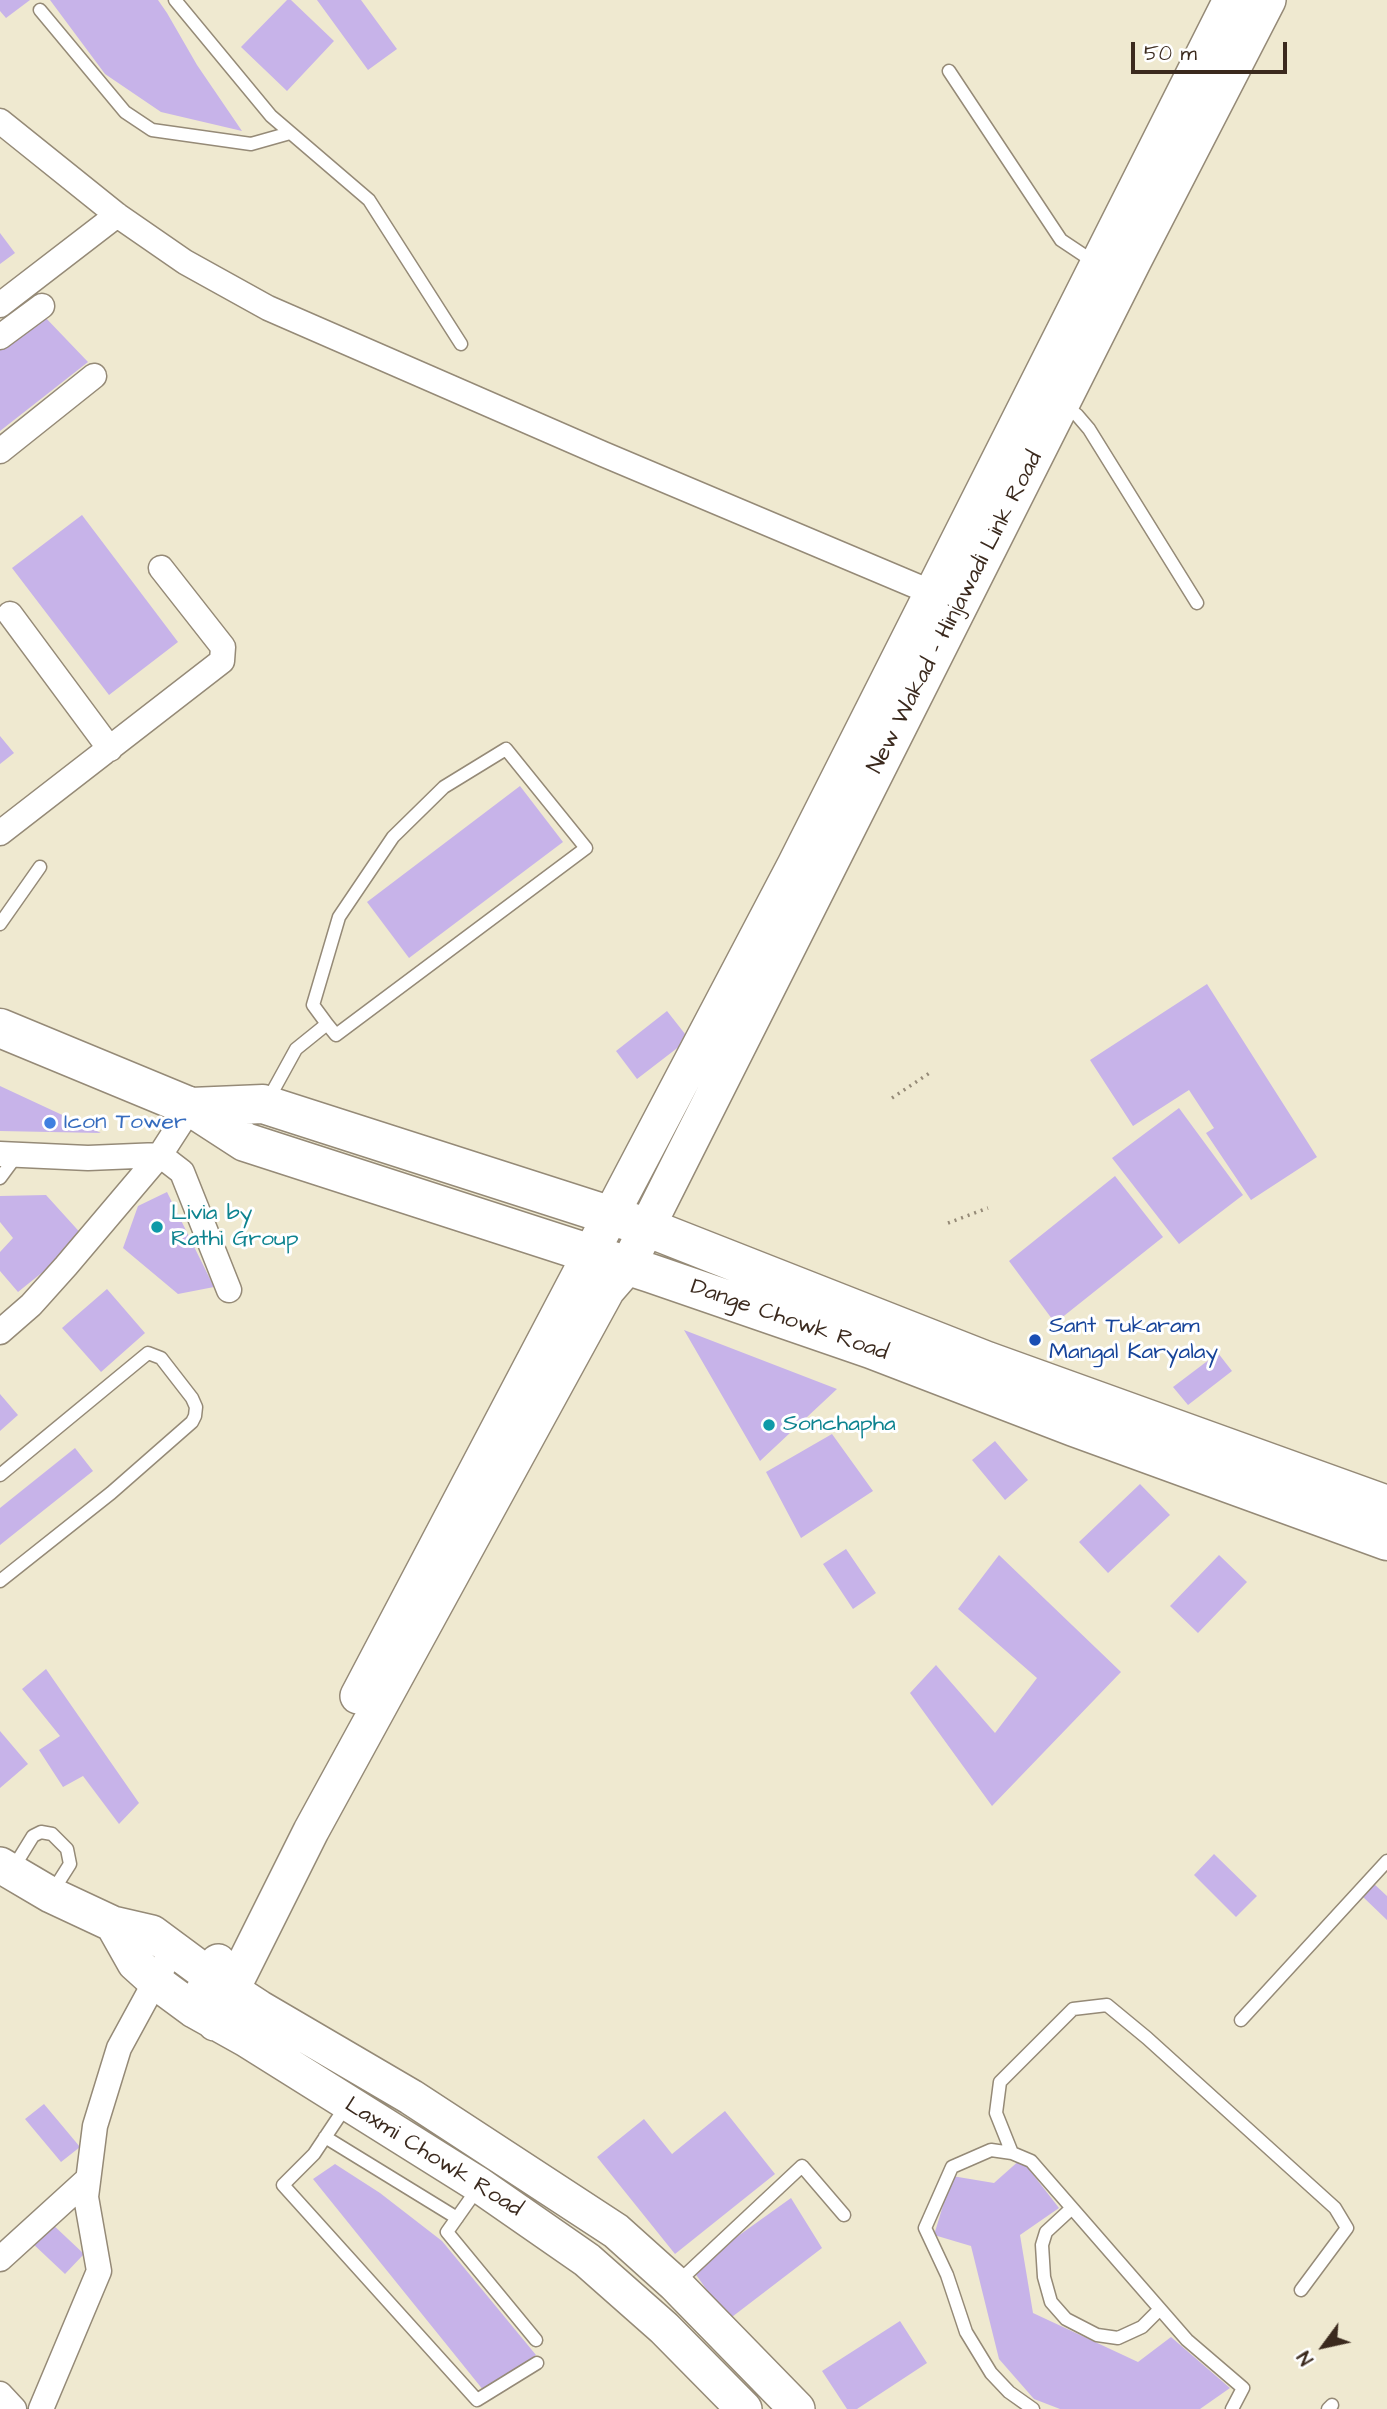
<!DOCTYPE html>
<style>
body{margin:0}
#map{position:relative;width:1387px;height:2409px;overflow:hidden;background:#efe9d0;font-family:"Architects Daughter",sans-serif}
canvas{display:block}
.north{position:absolute;left:1289px;top:2311px;width:70px;height:70px;-webkit-text-stroke:5px #fff;paint-order:stroke;rotate:237deg;font-size:19px;font-weight:700;line-height:28px;text-align:center;color:#3b2a1e}
.north::after{content:'';display:block;margin:auto;width:24px;height:32px;background:#3b2a1e;clip-path:polygon(50% 0,100% 100%,50% 72%,0 100%)}
.scale{position:absolute;left:1131px;top:42px;width:156px;height:32px;box-sizing:border-box;border:4px solid #3b2a1e;border-top:0;padding-left:9px;font-size:21px;line-height:24px;white-space:nowrap;color:#3b2a1e;-webkit-text-stroke:5px #fff;paint-order:stroke}
</style>
<div id="map">
<canvas width="1387" height="2409"></canvas>
<div class="north">N</div>
<div class="scale">50 m</div>
</div>
<script>
const ctx = document.querySelector('canvas').getContext('2d');
ctx.lineJoin = 'round';
function fill(path, color) { ctx.fillStyle = color; ctx.fill(path, 'evenodd'); }
const shape = rows => new Path2D(rows.map(r => 'M' + r).join(''));
function stroke(path, color, width, dash) { ctx.strokeStyle = color; ctx.lineWidth = width; ctx.lineCap = dash ? 'butt' : 'round'; ctx.setLineDash(dash || []); ctx.stroke(path); }
function write(font, color, halo, rows, align = 'center') {
  ctx.font = font + ' "Architects Daughter",sans-serif'; ctx.lineWidth = 6; ctx.setLineDash([]); ctx.textBaseline = 'middle'; ctx.strokeStyle = halo; ctx.fillStyle = color; for (const [text, x, y, turn = 0] of rows) {
    ctx.save(); ctx.translate(x, y); ctx.rotate((+turn || 0) * Math.PI / 180); ctx.textAlign = isNaN(turn) ? turn : align; if (halo) ctx.strokeText(text, 0, 0); ctx.fillText(text, 0, 0); ctx.restore();
  }
}
const building = shape([
 [0,0,30,0,6,18,0,11],
 [50,0,158,0,167,13,197,65,242,131,161,112,105,74],
 [287,0,291,0,334,41,287,91,241,47],
 [317,0,361,0,397,49,368,70],
 [0,233,15,253,0,264],
 [43,315,88,362,0,431,0,348],
 [82,515,178,642,109,695,12,568],
 [0,736,14,753,0,764],
 [520,786,563,842,409,958,367,902],
 [1207,984,1317,1157,1251,1200,1206,1133,1214,1128,1189,1090,1133,1126,1090,1060],
 [667,1011,689,1039,637,1079,616,1051],
 [0,1086,101,1133,0,1131],
 [1179,1108,1243,1195,1179,1244,1112,1158],
 [1115,1176,1163,1237,1055,1323,1009,1261],
 [167,1192,214,1287,178,1294,123,1248,138,1206],
 [46,1195,85,1238,18,1292,0,1271,0,1252,13,1238,0,1222,0,1196],
 [107,1289,145,1333,101,1372,62,1328],
 [684,1330,837,1389,760,1461],
 [1218,1353,1232,1371,1188,1405,1173,1387],
 [0,1394,18,1415,0,1431],
 [832,1434,873,1491,801,1538,766,1472],
 [995,1441,1028,1480,1005,1500,972,1460],
 [75,1448,93,1471,0,1545,0,1508],
 [1140,1484,1170,1515,1108,1573,1079,1542],
 [846,1549,876,1593,853,1609,823,1564],
 [999,1555,1121,1672,992,1806,910,1693,936,1665,995,1733,1037,1678,958,1609],
 [1219,1555,1247,1582,1198,1633,1170,1606],
 [46,1669,139,1803,119,1824,83,1776,63,1787,39,1750,60,1736,22,1689],
 [0,1731,28,1764,0,1788],
 [1214,1854,1257,1896,1236,1917,1194,1875],
 [1373,1883,1387,1896,1387,1920,1362,1896],
 [44,2104,80,2147,61,2162,25,2119],
 [725,2111,775,2174,675,2254,597,2157,644,2119,672,2154],
 [1021,2159,1059,2208,1020,2235,1033,2313,1138,2362,1171,2337,1230,2388,1200,2409,1060,2409,1034,2399,999,2359,971,2246,934,2235,952,2176,994,2183],
 [335,2164,380,2193,442,2241,536,2355,484,2391,313,2179],
 [791,2198,822,2248,728,2320,692,2269],
 [50,2222,84,2254,65,2274,31,2242],
 [900,2321,927,2363,857,2409,847,2409,822,2371]
]);
const path = shape([
 [892,1098,931,1072],
 [948,1223,988,1208]
]);
const service = shape([
 [175,0,271,116,369,200,461,344],
 [40,10,125,112,152,130,251,144,290,133],
 [949,71,1061,240,1097,264],
 [1063,405,1077,415,1089,429,1197,603],
 [0,924,40,867],
 [266,1101,274,1089,296,1049,327,1024,313,1005,339,917,393,837,444,787,506,749,586,848,336,1035,327,1024],
 [0,1178,17,1155],
 [0,1475,148,1353,161,1358,192,1398,196,1407,195,1416,192,1422,111,1493,0,1581],
 [12,1870,33,1836,41,1832,52,1834,67,1849,70,1864,51,1894],
 [1241,2020,1387,1861],
 [346,2106,314,2154,283,2185,477,2400,537,2363],
 [325,2137,457,2218],
 [1012,2153,996,2113,1000,2082,1073,2009,1107,2005,1147,2038,1335,2208,1347,2228,1301,2290],
 [478,2188,447,2232,536,2340],
 [1072,2208,1046,2232,1042,2245,1044,2277,1051,2302,1066,2319,1097,2335,1118,2338,1142,2327,1160,2309],
 [678,2282,802,2166,844,2215],
 [1033,2409,1009,2392,991,2373,966,2332,947,2275,925,2228,952,2167,991,2150,1012,2153,1031,2161,1187,2340,1243,2388,1232,2409],
 [1328,2409,1332,2405]
]);
const minor = shape([
 [0,121,117,215,185,262,268,308,603,454,947,599],
 [0,305,117,215],
 [0,337,42,306],
 [0,451,94,376],
 [10,614,110,749],
 [0,833,222,661,223,647,161,568],
 [0,1154,88,1158,160,1155,182,1172,229,1290],
 [0,1332,31,1305,66,1266,160,1155,191,1107],
 [0,2259,88,2179],
 [0,2394,14,2409],
 [41,2409,99,2271,86,2197,95,2126,119,2048,174,1947]
]);
const secondary = shape([
 [358,1696,795,865,1231,0],
 [0,1865,51,1895,113,1924,152,1933,210,1976,259,2008,411,2097,616,2231,675,2284,797,2409],
 [113,1924,135,1963,156,1982,194,2010,246,2039,479,2185,587,2260,664,2328,744,2409],
 [194,2010,218,1962],
 [215,2023,311,1831,607,1290,627,1267,1134,260,1268,0]
]);
const primary = shape([
 [0,1028,191,1107,245,1142,650,1273,871,1349,1074,1427,1387,1541],
 [191,1107,263,1104,646,1227,987,1361,1387,1505]
]);
const markers = [
 [50,1123,7,"#3f7fe0"],
 [157,1227,7,"#0f9aa8"],
 [1035,1340,7,"#1a4fb4"],
 [769,1425,7,"#0f9aa8"]
];
const streetNames = [
 ["New Wakad - Hinjawadi Link Road",956,613,-63],
 ["Dange Chowk Road",789,1321,19],
 ["Laxmi Chowk Road",433,2158,32]
];
const shopNames = [
 ["Icon Tower",64,1123]
];
const cultureNames = [
 ["Livia by",171,1214],
 ["Rathi Group",171,1240],
 ["Sonchapha",783,1425]
];
const transitNames = [
 ["Sant Tukaram",1049,1327],
 ["Mangal Karyalay",1049,1353]
];
fill(building, '#c7b3e9');
stroke(service, '#958a77', 15);
stroke(minor, '#958a77', 27);
stroke(secondary, '#958a77', 38);
stroke(primary, '#958a77', 41);
stroke(path, '#958a77', 3.5, [2, 5]);
stroke(service, '#fff', 12);
stroke(minor, '#fff', 24);
stroke(secondary, '#fff', 35);
stroke(primary, '#fff', 38);
for (const [x, y, r, color] of markers) { const dot = new Path2D(); dot.arc(x, y, r, 0, 2 * Math.PI); ctx.fillStyle = color; ctx.fill(dot); stroke(dot, '#fff', 2.5); }
write('23px', '#3b2a1e', '#fff', streetNames);
write('23px', '#366cbe', '#fff', shopNames, 'left');
write('23px', '#0d838f', '#fff', cultureNames, 'left');
write('23px', '#164399', '#fff', transitNames, 'left');
</script>
